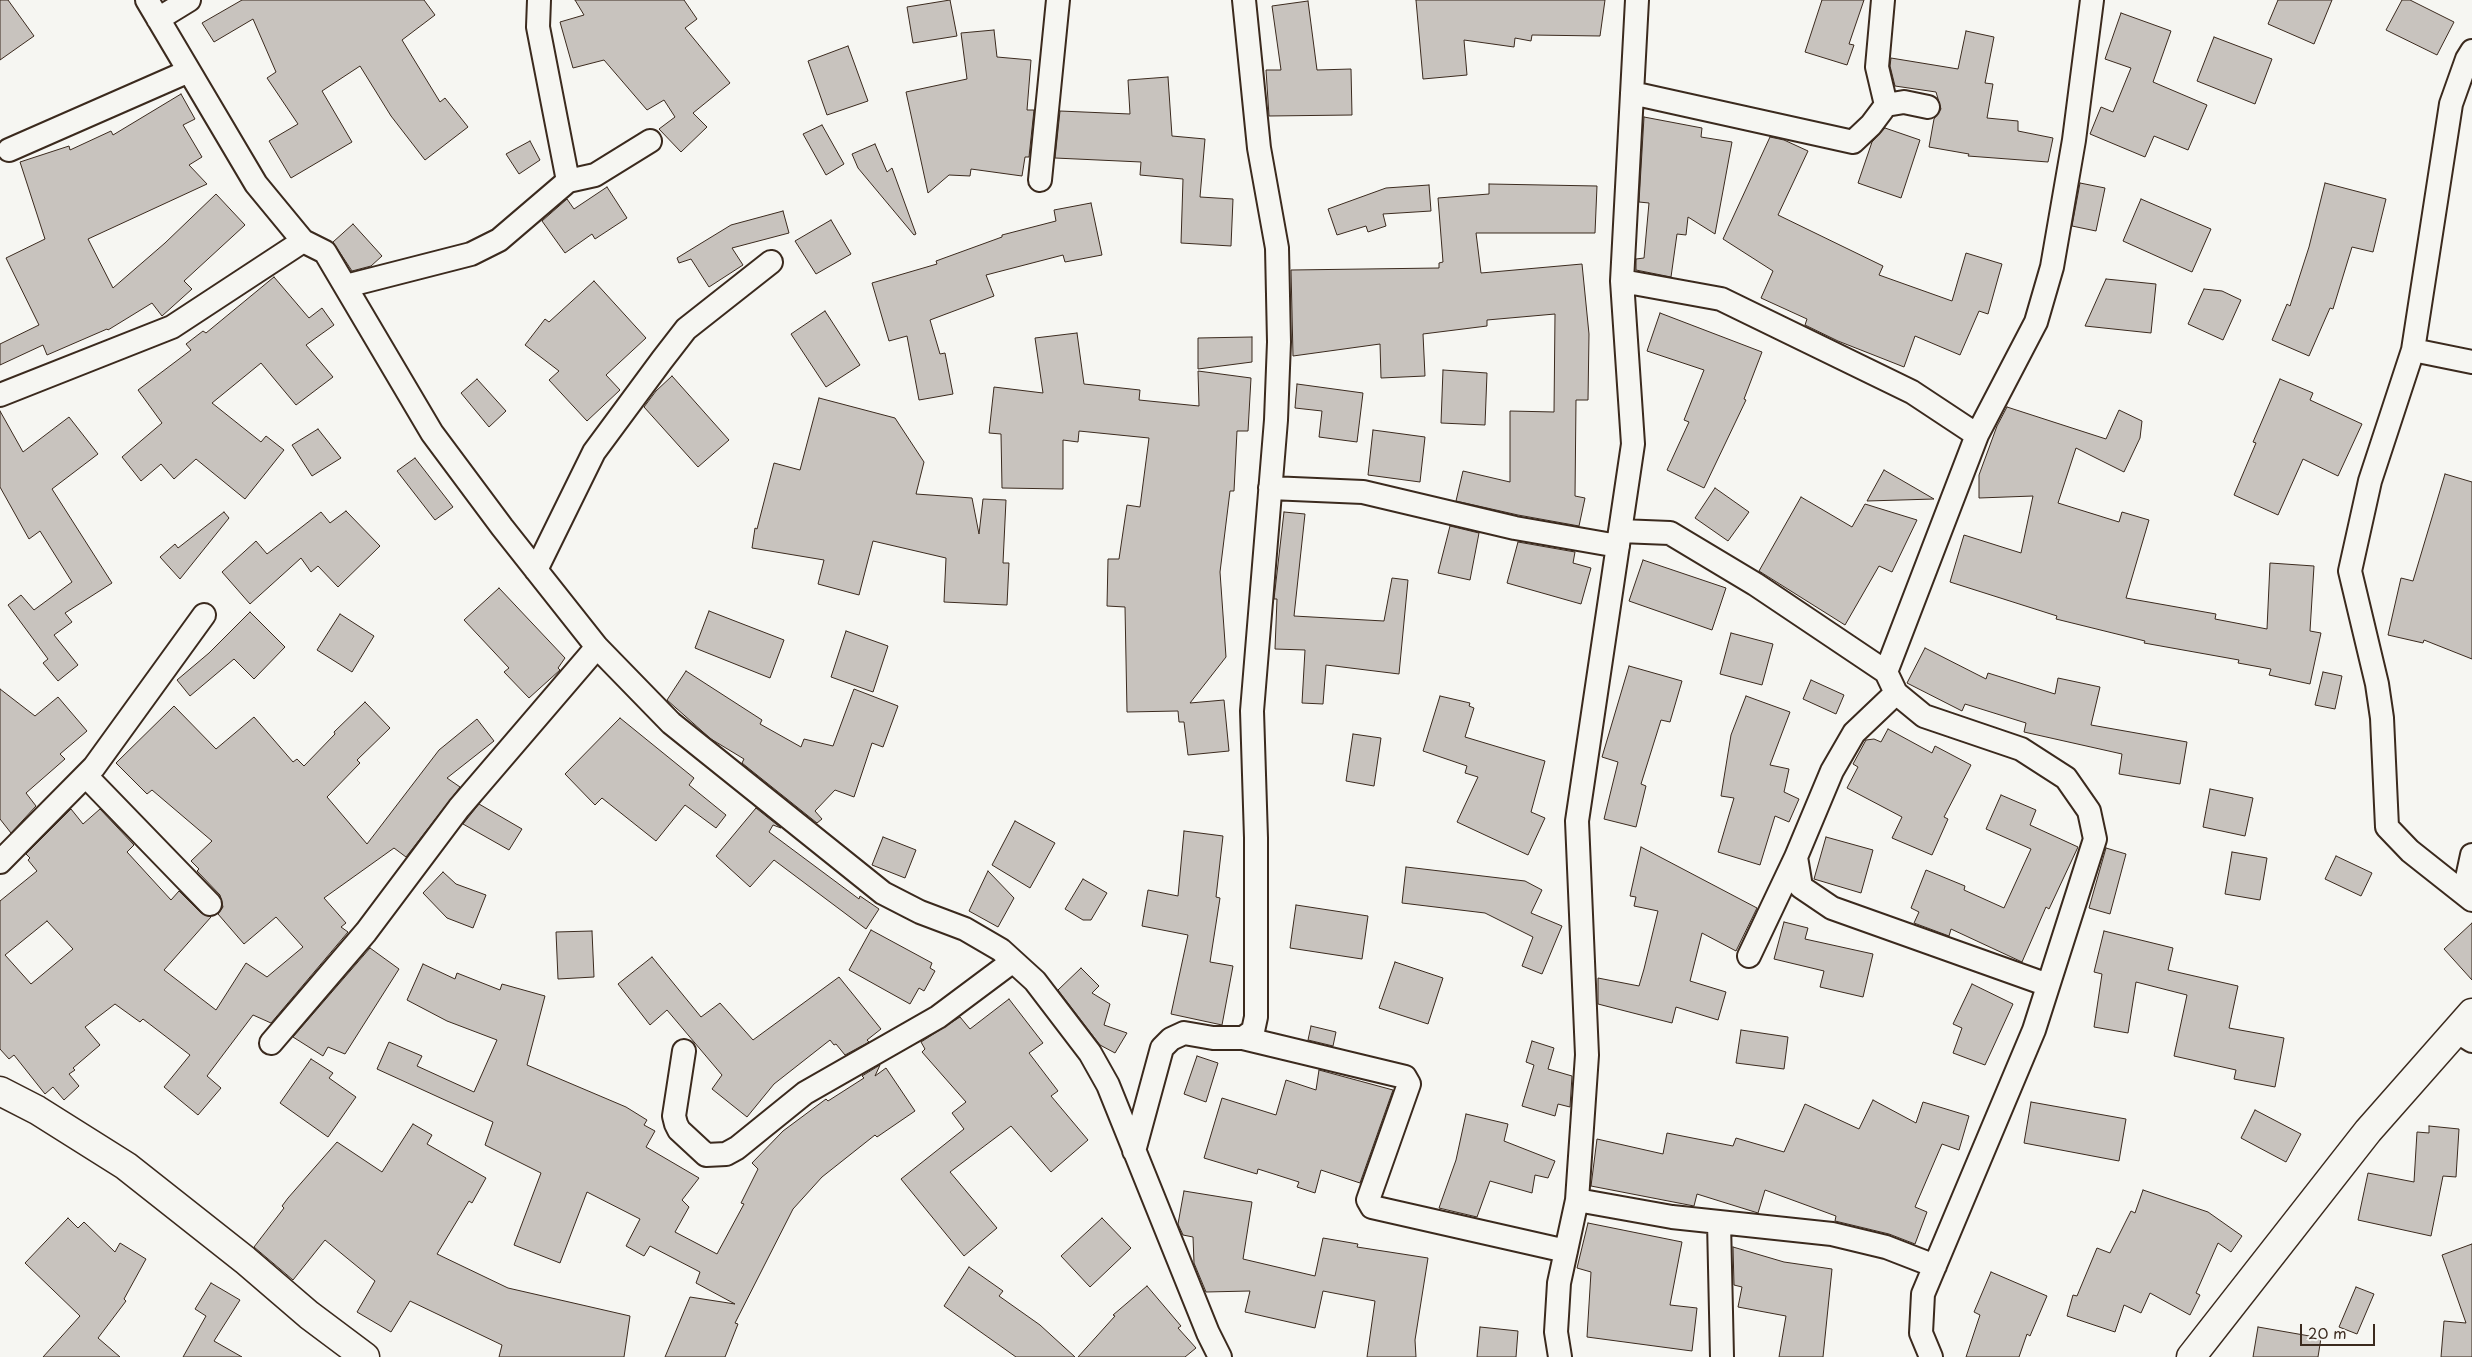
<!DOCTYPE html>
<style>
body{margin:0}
#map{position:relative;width:2472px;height:1357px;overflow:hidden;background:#f6f6f2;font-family:"Playpen Sans",sans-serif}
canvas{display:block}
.scale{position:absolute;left:2300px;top:1324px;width:75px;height:22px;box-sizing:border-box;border:2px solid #3b2a1e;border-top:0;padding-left:6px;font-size:15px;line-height:18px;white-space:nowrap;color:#3b2a1e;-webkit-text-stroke:4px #f6f6f2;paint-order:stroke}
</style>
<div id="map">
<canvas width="2472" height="1357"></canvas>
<div class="scale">20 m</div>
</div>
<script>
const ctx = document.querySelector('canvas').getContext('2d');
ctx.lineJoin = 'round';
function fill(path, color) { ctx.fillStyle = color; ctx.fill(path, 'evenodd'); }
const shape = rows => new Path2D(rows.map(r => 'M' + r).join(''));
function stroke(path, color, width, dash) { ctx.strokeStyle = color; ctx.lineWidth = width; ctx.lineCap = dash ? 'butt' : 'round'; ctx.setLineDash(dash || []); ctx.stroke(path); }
const building = shape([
 [0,0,8,0,34,36,0,60,0,0],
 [242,0,424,0,435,15,402,40,440,102,445,98,468,127,425,160,391,116,360,66,322,91,352,142,291,178,269,141,298,124,267,78,276,72,253,19,214,42,202,23,242,0],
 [575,0,684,0,697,19,685,28,730,83,693,113,707,127,681,152,659,129,675,117,664,100,647,110,604,60,573,68,560,22,584,15,575,0],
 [950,0,957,36,913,43,907,7,950,0],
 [1416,0,1605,0,1600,36,1532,35,1531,41,1515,38,1514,47,1464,40,1467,75,1423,79,1416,0],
 [1822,0,1864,0,1849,44,1854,45,1847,65,1805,52,1822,0],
 [2278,0,2332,0,2314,44,2268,24,2278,0],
 [2402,0,2410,0,2454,22,2437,55,2386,30,2402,0],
 [1308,1,1317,70,1351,69,1352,115,1269,116,1266,70,1281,70,1272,6,1308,1],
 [2121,13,2171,31,2153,82,2207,105,2188,150,2154,136,2145,157,2090,134,2101,107,2113,112,2131,68,2105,59,2121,13],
 [994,30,997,57,1031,60,1027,110,1034,110,1029,157,1025,157,1022,176,971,169,970,176,949,175,928,193,906,92,967,79,961,33,994,30],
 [1966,31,1994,37,1985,83,1993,84,1987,118,2018,121,2018,131,2053,138,2048,162,1968,156,1969,154,1929,147,1934,119,1941,109,1936,92,1895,86,1890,66,1891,58,1958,69,1966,31],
 [2214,37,2272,59,2255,104,2197,81,2214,37],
 [848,46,868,101,827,115,808,61,848,46],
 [1168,77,1172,136,1205,139,1200,197,1233,199,1231,246,1181,243,1183,179,1140,175,1141,162,1055,158,1060,111,1130,114,1128,80,1168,77],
 [181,94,195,119,183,125,202,157,189,165,207,184,88,239,113,288,165,243,216,194,245,225,184,281,192,289,162,316,152,303,108,330,107,329,47,355,43,345,0,365,0,344,39,325,6,258,45,239,20,162,69,146,70,150,111,131,113,135,181,94],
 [1644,117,1702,128,1701,137,1732,142,1715,234,1688,217,1686,235,1677,234,1671,277,1636,270,1636,259,1644,258,1649,203,1639,202,1644,117],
 [822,125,844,164,826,175,803,134,822,125],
 [1885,128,1920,140,1901,198,1858,183,1872,142,1885,128],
 [1770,137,1784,140,1808,151,1778,215,1883,266,1879,275,1952,301,1966,253,2002,264,1988,314,1979,311,1960,355,1915,336,1904,367,1838,341,1805,325,1807,319,1761,298,1773,271,1723,239,1770,137],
 [530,141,540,160,519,174,506,154,530,141],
 [875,144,887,172,892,168,916,234,914,235,858,168,852,154,875,144],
 [2080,183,2105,188,2096,231,2072,226,2080,183],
 [2325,183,2386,199,2373,252,2352,247,2333,309,2330,308,2309,356,2272,340,2287,304,2290,306,2309,247,2325,183],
 [1489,184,1597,186,1595,233,1476,233,1481,273,1582,264,1589,334,1588,400,1576,400,1575,496,1585,498,1579,526,1518,515,1456,501,1463,471,1510,482,1510,411,1554,412,1555,314,1487,320,1487,326,1423,334,1425,376,1381,378,1380,344,1293,356,1291,270,1439,268,1439,263,1443,262,1438,198,1489,194,1489,184],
 [1429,185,1431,211,1383,214,1386,226,1368,232,1366,226,1337,235,1328,209,1386,188,1429,185],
 [607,187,627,218,595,239,592,234,565,253,542,221,567,199,574,209,607,187],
 [2141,199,2211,229,2192,272,2123,241,2141,199],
 [1091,203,1102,255,1065,262,1063,255,986,275,994,296,930,320,940,354,945,353,953,394,919,400,907,336,889,341,872,283,937,264,936,261,1002,237,1002,235,1056,221,1054,210,1091,203],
 [783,211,789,233,732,248,743,265,709,287,691,259,679,263,677,258,731,225,783,211],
 [831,220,851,254,816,274,795,241,831,220],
 [353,224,382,256,371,266,352,271,333,242,353,224],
 [274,277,309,318,322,308,334,325,306,345,333,377,296,405,261,363,212,403,261,442,266,436,284,450,245,499,196,459,174,479,161,464,141,481,122,457,162,423,138,390,191,350,186,344,203,331,206,333,274,277],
 [2106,279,2156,284,2151,333,2085,326,2106,279],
 [594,281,646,338,606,375,620,390,587,421,549,380,559,371,525,345,545,319,549,322,594,281],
 [2204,289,2222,291,2241,300,2223,340,2188,324,2204,289],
 [825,311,860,365,826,387,791,334,825,311],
 [1660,313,1762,352,1744,399,1746,400,1704,488,1667,470,1689,422,1684,420,1704,370,1647,351,1660,313],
 [1077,333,1084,384,1140,390,1139,400,1199,406,1198,371,1251,378,1248,431,1237,431,1234,491,1230,491,1220,572,1226,657,1190,703,1224,700,1229,751,1188,755,1184,722,1179,722,1178,711,1127,712,1125,607,1107,606,1108,559,1119,559,1127,505,1140,507,1149,438,1079,431,1078,442,1063,440,1063,489,1002,488,1001,434,989,433,994,387,1043,393,1035,338,1077,333],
 [1252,337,1252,362,1198,369,1198,338,1252,337],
 [1443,370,1487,373,1485,425,1441,423,1443,370],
 [672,376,729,440,698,467,644,407,656,391,672,376],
 [477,379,506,411,489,427,461,393,477,379],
 [2280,379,2313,393,2310,400,2362,424,2338,476,2303,459,2278,515,2234,495,2256,443,2253,442,2280,379],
 [1297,384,1363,393,1357,442,1319,437,1322,411,1295,408,1297,384],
 [819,398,895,418,924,462,916,494,972,498,979,534,983,499,1006,500,1003,563,1009,563,1007,605,944,602,946,558,873,541,859,595,818,584,824,560,752,548,755,528,757,529,774,463,800,470,819,398],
 [2007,407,2106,439,2119,410,2142,421,2140,438,2124,472,2076,448,2058,503,2119,522,2122,512,2149,520,2126,598,2216,614,2215,619,2267,629,2270,563,2314,566,2310,631,2321,633,2310,684,2269,675,2271,669,2238,663,2239,660,2144,643,2145,641,2056,619,2057,616,1950,582,1964,535,2021,553,2033,496,1979,498,1979,475,1997,426,2007,407],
 [0,411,23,452,69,417,98,454,52,489,112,583,65,613,72,622,54,635,78,665,58,681,43,663,48,659,8,605,21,595,34,610,72,582,40,531,29,539,0,487,0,411],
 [318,429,341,458,312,476,292,445,318,429],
 [1373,430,1425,437,1420,482,1368,475,1373,430],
 [415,458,453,507,435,520,397,471,415,458],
 [1884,470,1934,499,1867,501,1884,470],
 [2445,474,2472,482,2472,659,2424,640,2423,643,2388,635,2401,578,2413,581,2445,474],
 [1715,488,1749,512,1728,541,1695,518,1715,488],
 [1801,497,1852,527,1865,504,1917,520,1892,572,1879,566,1845,625,1759,571,1801,497],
 [346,511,380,546,338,587,318,566,311,572,301,558,250,604,222,572,256,541,267,554,321,512,330,523,346,511],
 [224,512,229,518,180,579,160,557,175,544,178,548,224,512],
 [1284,512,1305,514,1294,616,1384,621,1392,578,1408,580,1399,674,1326,665,1323,704,1302,703,1305,650,1275,649,1277,599,1274,599,1284,512],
 [1450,526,1479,533,1470,580,1438,573,1450,526],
 [1518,542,1575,552,1573,563,1591,568,1581,604,1507,583,1518,542],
 [1643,560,1726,588,1712,630,1629,601,1643,560],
 [499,588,565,658,558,668,560,670,529,698,504,672,509,668,464,620,499,588],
 [709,611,784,640,770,678,695,648,709,611],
 [250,612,285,647,254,679,234,659,190,696,177,680,209,653,250,612],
 [340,614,374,636,352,672,317,650,340,614],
 [846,631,888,646,873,692,831,677,846,631],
 [1731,633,1773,644,1762,685,1720,674,1731,633],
 [1925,648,1986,679,1988,673,2055,694,2058,678,2100,687,2091,725,2187,742,2180,784,2119,774,2122,754,2024,732,2026,723,1965,704,1962,711,1907,683,1925,648],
 [1629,666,1682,681,1670,722,1661,720,1641,784,1646,786,1636,827,1604,819,1618,762,1602,757,1629,666],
 [686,671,762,720,760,724,801,747,804,739,833,746,854,689,898,706,883,747,872,743,854,797,835,790,815,811,822,819,817,823,742,763,744,759,711,739,667,700,686,671],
 [2323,672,2342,676,2335,709,2315,705,2323,672],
 [1811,680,1844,695,1836,714,1803,699,1811,680],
 [0,689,35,716,58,697,87,731,60,754,65,759,26,793,36,806,11,833,0,819,0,689],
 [1440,696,1470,703,1469,706,1474,708,1465,737,1545,761,1531,812,1545,818,1528,855,1457,822,1478,777,1465,773,1467,766,1423,751,1440,696],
 [1746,696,1790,712,1770,765,1789,769,1784,792,1799,799,1789,822,1775,816,1760,865,1718,852,1734,798,1721,796,1731,735,1746,696],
 [365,702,390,728,357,760,360,763,327,797,367,844,439,750,477,719,494,741,447,778,460,787,406,857,394,848,324,898,346,923,341,927,348,932,271,1023,253,1015,207,1076,221,1088,198,1115,164,1087,190,1055,143,1019,140,1022,115,1004,85,1027,100,1045,73,1068,75,1070,69,1074,79,1086,64,1100,53,1087,45,1094,14,1055,9,1059,0,1049,0,901,37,871,28,860,30,858,26,854,71,809,83,824,100,809,134,845,127,852,171,900,179,891,201,913,211,917,164,970,216,1010,246,963,267,977,303,947,276,917,244,944,218,914,223,907,220,895,197,871,199,869,191,861,212,841,152,790,147,794,116,763,174,706,216,749,254,717,293,762,297,759,304,766,335,734,334,732,365,702],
 [47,921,73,949,31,984,5,955,47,921],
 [620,718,694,778,689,785,726,815,716,828,685,805,656,841,602,798,595,805,565,774,620,718],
 [1888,729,1932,753,1935,746,1971,765,1944,817,1948,819,1932,855,1892,838,1902,817,1847,788,1858,767,1853,764,1866,740,1874,739,1881,742,1888,729],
 [1353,734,1381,738,1374,786,1346,781,1353,734],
 [2210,789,2253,798,2245,836,2203,827,2210,789],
 [2001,795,2036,810,2030,825,2078,847,2049,909,2046,907,2022,962,1951,929,1949,936,1914,923,1919,912,1911,908,1926,870,1965,886,1964,890,2004,908,2031,849,1986,829,2001,795],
 [479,804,522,829,509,850,463,824,479,804],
 [756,808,781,828,773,825,769,832,859,899,860,896,879,909,866,929,774,860,750,887,716,856,756,808],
 [1015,821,1055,843,1030,888,992,865,1015,821],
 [1184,831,1223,836,1216,897,1220,898,1210,962,1233,966,1222,1025,1171,1014,1188,935,1142,926,1148,890,1178,896,1184,831],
 [883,837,916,850,905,878,872,865,883,837],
 [1826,837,1873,850,1861,893,1814,879,1826,837],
 [1641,847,1757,908,1736,951,1702,933,1690,981,1726,992,1718,1020,1676,1007,1672,1023,1598,1004,1598,978,1639,986,1644,969,1658,911,1634,906,1636,897,1630,896,1641,847],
 [2106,848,2126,854,2110,914,2089,908,2106,848],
 [2232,852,2267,858,2260,900,2225,894,2232,852],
 [2336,856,2372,873,2361,896,2325,879,2336,856],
 [1406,867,1525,881,1542,890,1531,913,1562,926,1542,974,1522,966,1533,937,1485,913,1402,903,1406,867],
 [988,871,1014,898,998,927,969,911,988,871],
 [443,872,456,884,486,895,473,928,447,918,423,893,443,872],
 [1083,879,1107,893,1091,920,1083,920,1065,909,1083,879],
 [1296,905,1368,916,1362,959,1290,948,1296,905],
 [1784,922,1808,928,1805,939,1873,954,1863,997,1820,987,1824,971,1774,959,1784,922],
 [2472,923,2472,980,2444,949,2472,923],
 [871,930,932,963,930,968,935,971,924,991,919,988,910,1004,849,970,871,930],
 [592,931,594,977,558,979,556,932,592,931],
 [2104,931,2173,948,2168,970,2238,986,2229,1028,2284,1038,2275,1087,2234,1079,2236,1070,2174,1056,2187,995,2136,982,2128,1033,2094,1027,2102,974,2094,972,2104,931],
 [370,948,399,969,345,1054,328,1047,323,1056,293,1037,370,948],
 [652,957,701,1017,720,1003,753,1040,839,977,881,1029,867,1040,869,1042,845,1055,836,1044,834,1045,830,1040,774,1084,747,1117,712,1089,722,1075,667,1010,650,1025,618,984,652,957],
 [1395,962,1443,978,1428,1024,1379,1008,1395,962],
 [423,964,455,979,457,973,500,990,502,984,545,996,527,1065,626,1107,647,1120,644,1125,655,1131,646,1147,699,1178,682,1200,689,1207,675,1232,717,1254,744,1204,741,1203,758,1169,752,1163,783,1131,826,1099,828,1101,864,1078,862,1076,880,1065,875,1076,886,1068,915,1111,877,1137,875,1135,822,1177,793,1209,735,1323,738,1324,725,1357,665,1357,690,1297,735,1304,696,1283,700,1272,650,1246,644,1256,626,1246,640,1219,587,1192,560,1263,514,1245,541,1173,485,1145,493,1122,377,1069,389,1042,422,1056,417,1066,474,1092,497,1040,447,1021,407,1000,423,964],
 [1081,968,1099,986,1092,993,1110,1004,1104,1025,1127,1033,1115,1053,1100,1045,1058,990,1081,968],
 [1972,984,2013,1004,1985,1065,1953,1053,1962,1028,1953,1024,1972,984],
 [1009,999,1043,1043,1029,1053,1058,1091,1051,1096,1088,1140,1051,1172,1011,1126,950,1172,997,1228,964,1256,901,1179,964,1129,952,1113,966,1102,922,1052,925,1049,921,1042,960,1017,970,1029,1009,999],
 [1311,1026,1336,1032,1333,1046,1308,1040,1311,1026],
 [1741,1030,1788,1037,1784,1069,1736,1063,1741,1030],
 [1532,1041,1554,1048,1548,1069,1572,1076,1570,1107,1558,1104,1555,1116,1522,1106,1534,1065,1526,1062,1532,1041],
 [1197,1056,1218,1063,1206,1102,1184,1094,1197,1056],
 [311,1059,333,1073,329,1078,356,1097,328,1137,280,1103,311,1059],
 [1319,1070,1393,1090,1360,1183,1321,1170,1315,1193,1297,1187,1299,1182,1258,1169,1257,1174,1204,1158,1222,1098,1276,1115,1286,1080,1316,1090,1319,1070],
 [1873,1100,1916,1123,1923,1102,1969,1116,1959,1150,1942,1144,1915,1207,1927,1212,1915,1244,1889,1234,1835,1221,1836,1216,1765,1190,1758,1213,1697,1194,1694,1206,1591,1186,1597,1139,1663,1154,1667,1133,1733,1146,1736,1138,1784,1152,1805,1104,1859,1129,1873,1100],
 [2031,1102,2126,1119,2119,1161,2024,1143,2031,1102],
 [2255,1110,2301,1134,2286,1162,2241,1138,2255,1110],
 [1466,1114,1508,1124,1504,1141,1555,1161,1548,1178,1535,1175,1532,1193,1490,1181,1477,1217,1439,1208,1456,1160,1466,1114],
 [413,1124,432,1135,427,1144,486,1178,472,1203,469,1201,437,1254,508,1288,630,1316,624,1357,499,1357,502,1345,410,1301,391,1332,357,1312,375,1281,325,1240,293,1280,254,1247,284,1208,282,1206,288,1198,337,1142,382,1172,413,1124],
 [2429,1126,2459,1129,2456,1177,2443,1176,2431,1236,2358,1220,2368,1173,2414,1182,2417,1132,2429,1133,2429,1126],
 [2143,1190,2208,1212,2242,1236,2231,1252,2218,1243,2196,1293,2200,1295,2190,1315,2150,1293,2141,1313,2124,1305,2115,1332,2067,1316,2073,1295,2077,1296,2097,1248,2110,1253,2131,1211,2135,1213,2143,1190],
 [1184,1191,1252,1202,1243,1259,1315,1276,1323,1238,1358,1244,1357,1247,1428,1258,1415,1340,1416,1357,1367,1357,1375,1301,1323,1291,1315,1328,1245,1312,1250,1291,1206,1292,1194,1263,1193,1237,1183,1235,1178,1224,1184,1191],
 [68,1218,78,1228,84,1222,115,1252,120,1243,146,1259,124,1299,126,1301,98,1338,120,1357,43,1357,80,1316,25,1263,68,1218],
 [1102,1218,1131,1248,1090,1287,1061,1256,1102,1218],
 [1588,1223,1682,1242,1670,1305,1697,1308,1692,1351,1587,1337,1591,1272,1577,1268,1588,1223],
 [2472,1244,2472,1357,2441,1357,2444,1321,2466,1323,2442,1255,2472,1244],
 [1733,1247,1784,1262,1832,1269,1823,1357,1779,1357,1786,1316,1738,1307,1742,1287,1734,1285,1733,1247],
 [969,1267,1003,1291,999,1296,1040,1325,1075,1357,1016,1357,944,1306,969,1267],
 [1991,1272,2047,1296,2030,1336,2027,1334,2019,1357,1966,1357,1980,1315,1974,1312,1991,1272],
 [211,1283,240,1300,214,1341,242,1357,183,1357,206,1316,195,1309,211,1283],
 [1147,1286,1181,1326,1178,1328,1196,1348,1185,1357,1078,1357,1115,1316,1113,1315,1147,1286],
 [2356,1287,2374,1294,2357,1334,2339,1327,2356,1287],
 [1480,1327,1518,1331,1516,1357,1477,1357,1480,1327],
 [2258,1327,2321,1338,2318,1357,2253,1357,2258,1327]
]);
const street = shape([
 [539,0,538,27,568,181],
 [1883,0,1877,67,1886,105],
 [158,19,189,0],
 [2472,51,2467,59,2451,104,2413,350,2370,481,2350,571,2377,684,2382,718,2387,827,2410,851,2472,900],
 [1632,93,1853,142,1871,125,1886,105,1904,102,1928,107],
 [9,150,189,71],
 [1040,180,1058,0],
 [303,241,325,252,432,433,502,527,597,647,671,723,883,893,920,912,965,929,1001,950,1035,981,1090,1053,1108,1085,1208,1333,1220,1357],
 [1622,281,1721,299,1912,392,1977,435],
 [346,286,471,254,499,240,568,181,595,175,650,141],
 [2413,350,2472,362],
 [0,395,172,327,303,241,256,184,147,0],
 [1270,488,1363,492,1515,528,1618,546],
 [1620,531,1670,533,1755,584,1886,672,1896,693,1924,716,2021,749,2066,778,2089,811,2095,839,2034,1030,1923,1294,1921,1333,1931,1357],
 [536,570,594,452,662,360,686,329,771,262],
 [1886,672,1977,435,2036,322,2052,267,2074,140,2092,0],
 [1896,693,1854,733,1832,771,1796,857,1801,887,1832,908,2048,985],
 [86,776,210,904],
 [0,862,94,767,204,615],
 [2464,892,2472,855],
 [1749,956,1796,857],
 [2456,1031,2472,1041],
 [1243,1038,1405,1077,1409,1084,1368,1200,1372,1207,1566,1251],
 [271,1043,366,932,459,808,597,647],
 [684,1051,674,1116,676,1124,679,1130,706,1155,726,1154,737,1148,805,1093,938,1017,1013,961],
 [1134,1151,1162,1048,1171,1039,1184,1033,1213,1038,1243,1038,1253,1031,1256,1017,1256,838,1252,711,1276,420,1279,342,1277,248,1259,148,1244,0],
 [1577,1200,1672,1217,1832,1234,1886,1247,1935,1266],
 [1719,1222,1722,1357],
 [1560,1357,1556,1332,1559,1283,1577,1200,1587,1055,1577,821,1633,444,1622,281,1637,0]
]);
const secondary = shape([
 [0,1091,37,1110,126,1166,245,1260,309,1315,365,1357],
 [2191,1357,2368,1131,2472,1013]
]);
fill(building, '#c8c3be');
stroke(building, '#3b2a1e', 1);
stroke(street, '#3b2a1e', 26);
stroke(secondary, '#3b2a1e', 31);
stroke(street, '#f6f6f2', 22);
stroke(secondary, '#f6f6f2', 28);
</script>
